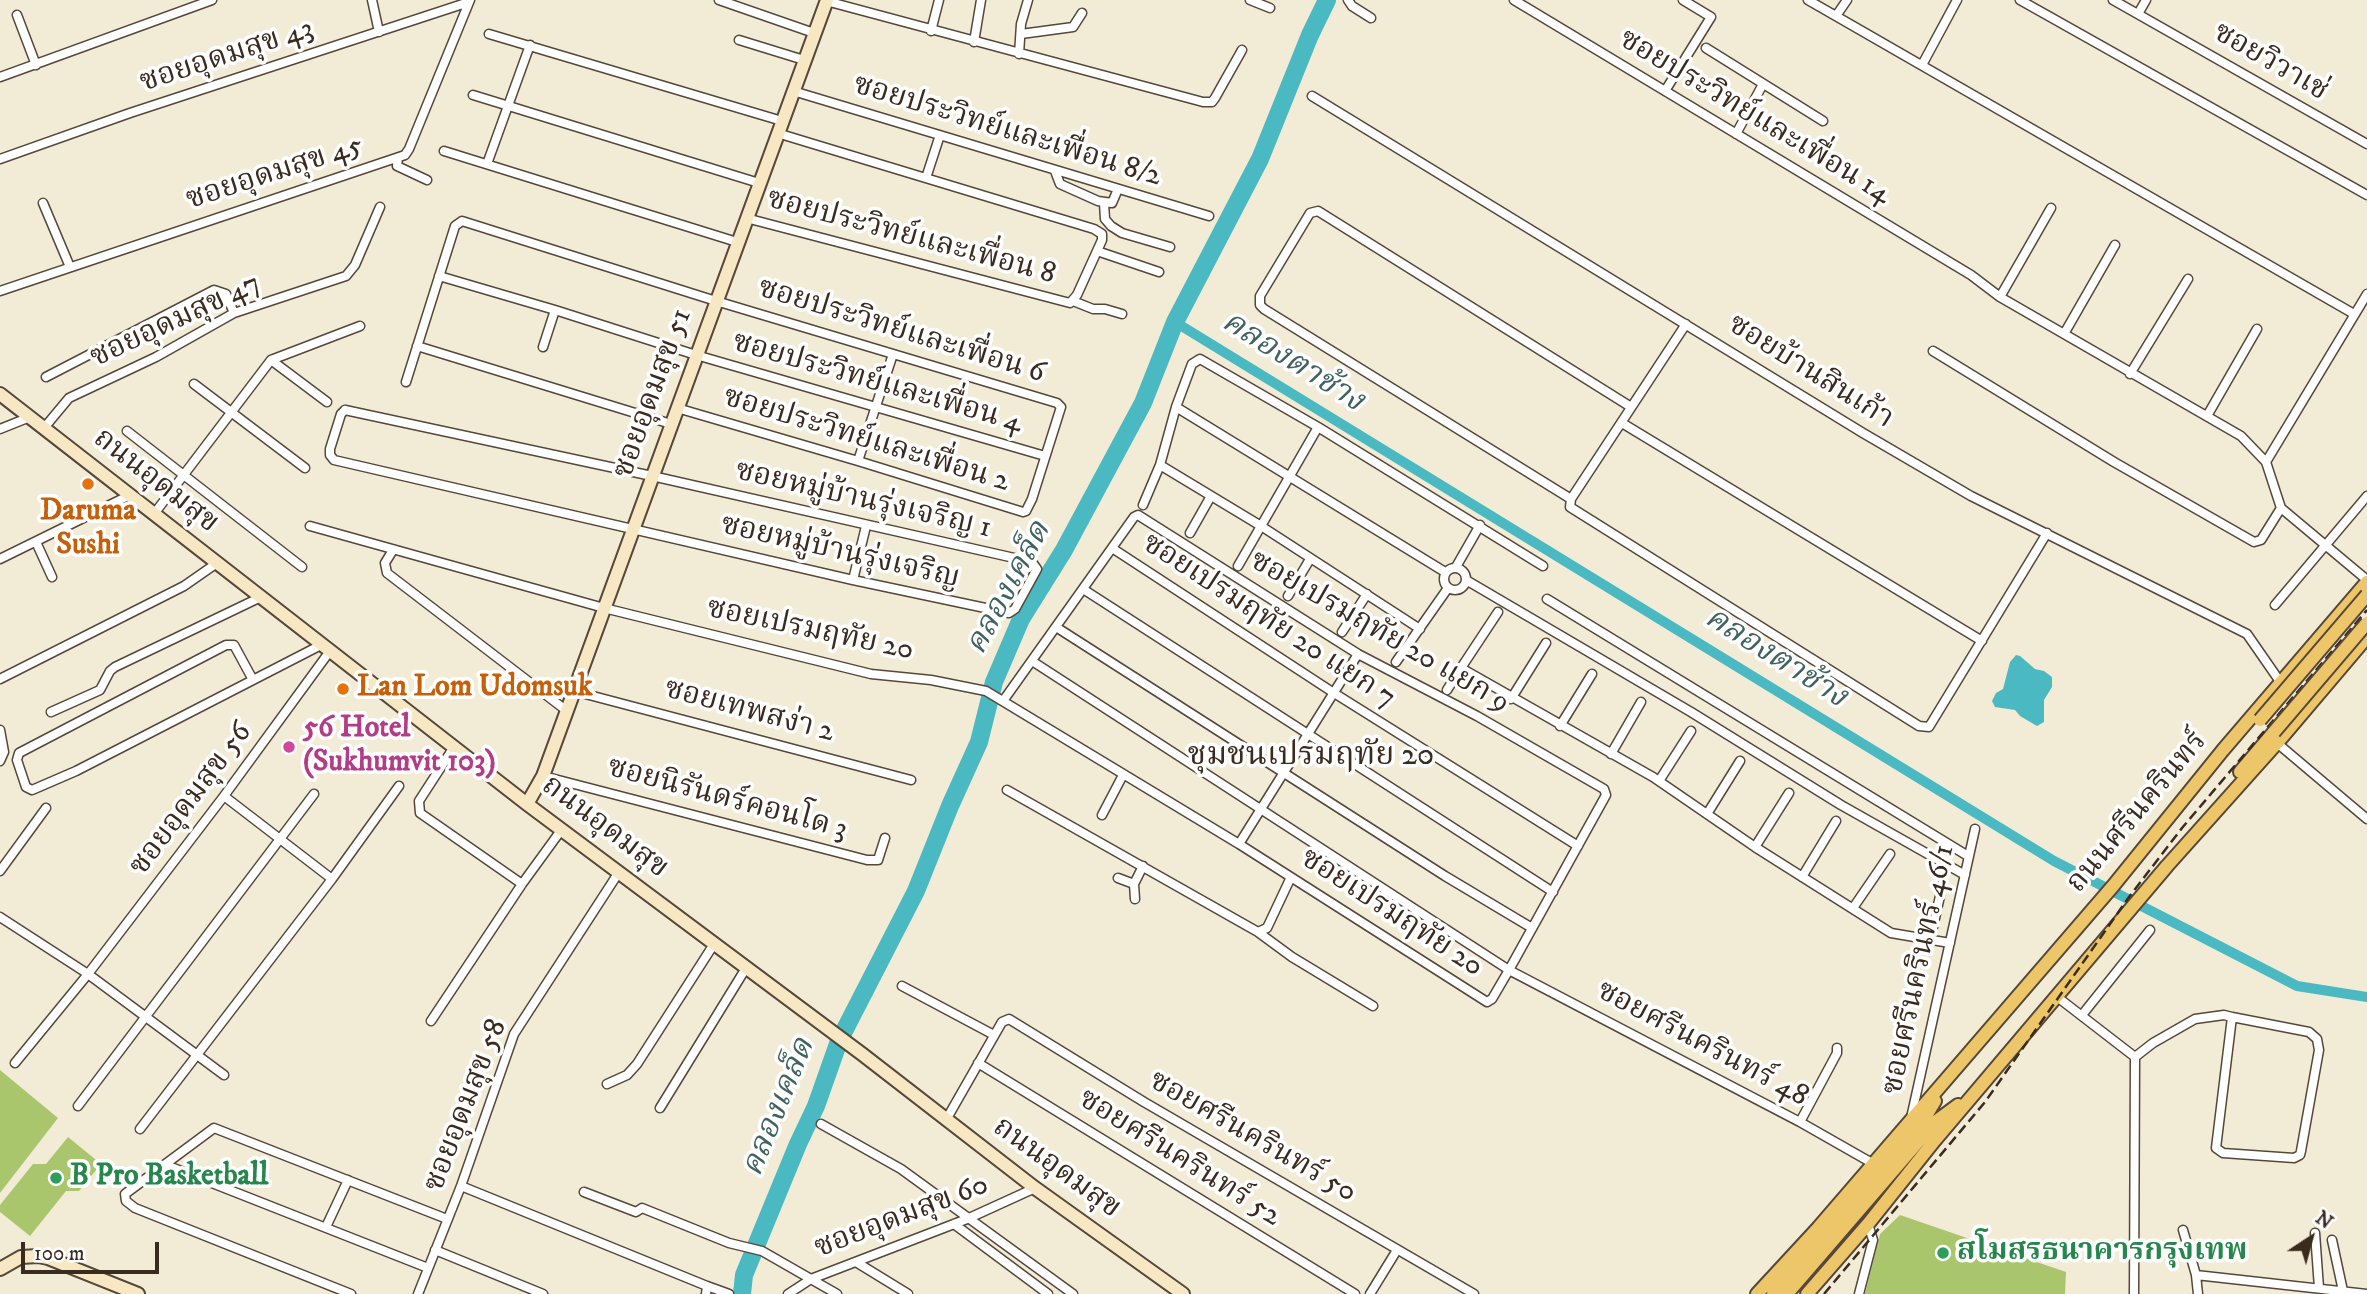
<!DOCTYPE html>
<meta charset="utf-8">
<style>
body{margin:0}
#map{position:relative;width:2367px;height:1294px;overflow:hidden;background:#f2ecd6;font-family:"IM FELL DW Pica",serif}
canvas{display:block}
.north{position:absolute;left:2276px;top:1203px;width:70px;height:70px;-webkit-text-stroke:5px #fff;paint-order:stroke;rotate:36deg;font-size:19px;font-weight:700;line-height:28px;text-align:center;color:#3b2a1e}
.north::after{content:'';display:block;margin:auto;width:24px;height:32px;background:#3b2a1e;clip-path:polygon(50% 0,100% 100%,50% 72%,0 100%)}
.scale{position:absolute;left:21px;top:1242px;width:138px;height:32px;box-sizing:border-box;border:4px solid #3b2a1e;border-top:0;padding-left:9px;font-size:21px;line-height:24px;white-space:nowrap;color:#3b2a1e;-webkit-text-stroke:5px #fff;paint-order:stroke}
</style>
<div id="map">
<canvas width="2367" height="1294"></canvas>
<div class="north">N</div>
<div class="scale">100 m</div>
</div>
<script>
const ctx = document.querySelector('canvas').getContext('2d');
ctx.lineJoin = 'round';
function fill(path, color) { ctx.fillStyle = color; ctx.fill(path, 'evenodd'); }
const shape = rows => new Path2D(rows.map(r => 'M' + r).join(''));
function stroke(path, color, width, dash) { ctx.strokeStyle = color; ctx.lineWidth = width; ctx.lineCap = dash ? 'butt' : 'round'; ctx.setLineDash(dash || []); ctx.stroke(path); }
function write(font, color, halo, rows, align = 'center') {
  ctx.font = font + ' "IM FELL DW Pica","Noto Serif Thai",serif'; ctx.lineWidth = 7; ctx.setLineDash([]); ctx.textBaseline = 'middle'; ctx.strokeStyle = halo; ctx.fillStyle = color; for (const [text, x, y, turn = 0] of rows) {
    ctx.save(); ctx.translate(x, y); ctx.rotate((+turn || 0) * Math.PI / 180); ctx.textAlign = isNaN(turn) ? turn : align; if (halo) ctx.strokeText(text, 0, 0); ctx.fillText(text, 0, 0); ctx.restore();
  }
}
const green = shape([
 [0,1070,58,1118,0,1193],
 [68,1137,101,1164,79,1191,66,1191,30,1236,0,1212,0,1205,33,1164,46,1164],
 [1900,1215,2066,1272,2065,1294,1865,1294,1880,1234]
]);
const water = shape([
 [2016,655,2020,656,2035,669,2044,671,2052,677,2052,687,2044,700,2044,722,2037,726,2020,716,2015,710,1995,707,1992,701,1996,693,2003,689,2010,662]
]);
const canal = shape([
 [1175,322,2054,861,2297,986,2367,997]
]);
const river = shape([
 [742,1294,744,1275,798,1144,816,1106,839,1041,916,891,950,806,979,742,994,682,1021,619,1064,550,1143,403,1175,322,1260,159,1310,35,1327,0]
]);
const street = shape([
 [372,0,379,32],
 [719,0,814,33],
 [1250,0,1270,8],
 [1348,0,1352,6,1371,18],
 [1514,0,1971,275,2000,297,2241,436,2266,462,2281,508,2367,580],
 [1808,0,2354,314],
 [2020,0,2367,195],
 [2113,0,2367,144],
 [826,1,1203,102,1212,102,1215,98,1242,50],
 [2138,14,2146,0],
 [17,15,36,65],
 [1836,16,1847,0],
 [931,31,939,0],
 [489,34,782,121],
 [1021,34,1073,27,1082,13],
 [739,40,804,60],
 [974,42,981,0],
 [1706,48,1823,121],
 [1019,54,1021,24,1028,0],
 [1922,65,1957,0],
 [0,77,212,0],
 [793,91,1209,216],
 [1665,91,1711,17,1683,0],
 [473,95,759,183],
 [1312,96,1863,433,1971,496,2247,634,2281,683],
 [1736,134,1763,84],
 [444,151,737,242],
 [398,158,397,166,427,180],
 [0,159,130,113,469,2],
 [487,164,530,45],
 [1055,171,1060,184,1098,201,1112,203,1118,189],
 [926,178,940,135],
 [43,203,70,267],
 [1104,203,1105,219,1111,226,1122,233,1170,247],
 [746,218,1070,303,1077,295,1102,240,1102,234,1094,229,777,133],
 [1097,251,1159,272],
 [439,276,555,310,696,355,1045,456],
 [0,291,405,155,409,149,470,0],
 [2000,297,2051,208],
 [1073,301,1093,309,1105,309,1122,314],
 [1686,324,1571,499,1570,507,1919,726,1929,727,2047,533],
 [2064,334,2115,245],
 [417,346,671,424],
 [543,347,555,310],
 [1933,351,2114,462,2254,542,2261,540,2281,508],
 [271,360,327,402],
 [2130,374,2188,279],
 [46,377,214,290,226,294,234,313],
 [406,382,455,226,462,221,716,301,1057,403,1061,407,1032,499,1026,511,1023,512,858,461,677,408],
 [194,384,305,468],
 [1176,407,1445,572],
 [345,410,652,476,1032,562,1037,569,1015,609,1009,613,853,580,334,460,330,455,330,449,341,414,345,410],
 [2207,416,2257,329],
 [1622,423,1982,641],
 [44,428,69,398,156,357,234,313,346,276,355,265,380,207],
 [0,429,30,417],
 [127,431,302,567],
 [858,461,893,354],
 [2266,462,2367,294],
 [1160,465,1261,526,1420,629],
 [1571,499,1264,309,1260,305,1260,296,1310,213,1318,211,1631,407],
 [1143,505,1160,465,1176,407,1192,364,1200,359,1318,427,1543,566],
 [154,514,271,360,360,326],
 [310,526,604,608,871,674,931,680,986,691,1239,844,1487,1002,1492,999,1509,970,1606,795,1604,789,1477,716,1358,654,1138,515,1134,517,1003,701],
 [1190,533,1211,496],
 [36,542,52,577],
 [1112,548,1334,693,1578,846],
 [393,550,385,563,387,573,567,711],
 [0,559,130,495],
 [1238,566,1318,427],
 [1456,567,1480,525],
 '1444 579a11 11 0 1 1 22 0a11 11 0 1 1-22 0Z',
 [853,580,866,526],
 [1466,580,1691,712,1841,805,1965,875],
 [1083,589,1553,892],
 [1288,596,1310,559],
 [1547,599,1968,856],
 [2275,605,2367,496],
 [1498,612,1461,668,1653,777,1755,847,1891,933,1950,943],
 [1056,627,1445,876,1532,928],
 [1342,632,1367,594],
 [1032,661,1509,970,1800,1122,1872,1163],
 [1396,662,1448,588],
 [0,679,184,586,217,563],
 [253,680,234,645,226,645,19,753,17,760,26,787,32,790,76,771,321,645],
 [1447,690,1461,668],
 [574,691,911,780],
 [1511,699,1546,643],
 [51,712,100,690,110,671,115,667,261,597],
 [1560,726,1592,674],
 [0,730,4,752,0,761],
 [2277,743,2367,819],
 [454,747,419,801,420,813,522,884,562,829],
 [1611,754,1641,702],
 [543,776,867,860,878,860,885,838],
 [1659,781,1691,731],
 [1007,790,1258,932,1267,928,1291,877],
 [224,796,332,879,399,786],
 [1707,814,1740,761],
 [1102,815,1123,775],
 [1239,844,1358,654],
 [1755,847,1789,793],
 [0,871,46,808],
 [1802,877,1836,821],
 [1118,878,1134,884],
 [1135,899,1134,884,1143,866],
 [1853,908,1890,854],
 [0,917,88,974,224,1075],
 [1258,932,1292,957,1373,1006],
 [1930,940,1943,883],
 [902,986,994,1035],
 [2056,996,2135,1057,2134,1294],
 [2082,1015,2150,930],
 [431,1021,522,884],
 [2135,1057,2153,1043,2195,1019,2224,1015,2232,1017,2309,1032,2317,1039,2319,1050,2301,1151,2300,1155,2294,1158,2223,1153,2216,1148,2232,1017],
 [15,1063,88,974,224,796,330,651],
 [978,1063,1355,1294],
 [607,1084,627,1075,637,1064,714,944],
 [78,1106,314,794],
 [660,1108,746,968],
 [1911,1118,1975,829],
 [946,1120,1002,1022,1009,1019,1144,1102,1474,1294],
 [1800,1122,1837,1053,1837,1048],
 [821,1124,901,1169,1073,1294],
 [140,1129,332,879],
 [166,1165,428,1268],
 [461,1186,707,1286,706,1294],
 [584,1192,636,1212,642,1208,729,1243,762,1251,837,1294],
 [954,1224,1048,1294],
 [326,1227,348,1180],
 [2183,1230,2196,1275,2198,1294],
 [2315,1233,2319,1288],
 [2332,1240,2343,1291],
 [435,1250,543,1294],
 [856,1262,908,1294],
 [2196,1275,2367,1294],
 [707,1286,729,1294],
 [351,1294,135,1208,126,1201,125,1194,214,1128,447,1219],
 [418,1294,461,1186,514,1034,619,872],
 [788,1294,811,1279,967,1219,1035,1188],
 [1370,1294,1397,1250],
 [1859,1294,1873,1240,1868,1224]
]);
const secondary = shape([
 [0,394,527,804,862,1054,1035,1188,1183,1294],
 [527,804,543,776,827,0],
 [0,1269,21,1257,38,1256,48,1258,138,1294]
]);
const primary = shape([
 [2240,772,2274,732],
 [1757,1294,1818,1228,2113,886,2223,750,2367,582],
 [1773,1294,1926,1116,1935,1101],
 [1787,1294,1935,1122,1958,1105],
 [1807,1294,1868,1224,1935,1140,2167,866,2277,743,2367,637]
]);
const rail = shape([
 [1824,1294,1985,1102,2129,897,2182,828,2367,610]
]);
const primaryBridge = shape([
 [2260,720,2367,595],
 [2274,732,2367,623]
]);
const markers = [
 [88,484,7,"#e8710a"],
 [343,689,7,"#e8710a"],
 [289,747,7,"#d1479c"],
 [56,1178,7,"#2e9e5b"],
 [1943,1253,7,"#2e9e5b"]
];
const streetNames = [
 ["ซอยอุดมสุข 43",227,57,-18],
 ["ซอยวิวาเช่",2270,63,30],
 ["ซอยประวิทย์และเพื่อน 14",1754,118,31],
 ["ซอยประวิทย์และเพื่อน 8/2",1007,132,17],
 ["ซอยอุดมสุข 45",275,174,-18],
 ["ซอยประวิทย์และเพื่อน 8",911,238,15],
 ["ซอยอุดมสุข 47",176,322,-25],
 ["ซอยประวิทย์และเพื่อน 6",901,332,17],
 ["ซอยบ้านสินเก้า",1810,373,32],
 ["ซอยประวิทย์และเพื่อน 4",877,384,16],
 ["ซอยอุดมสุข 51",654,394,-70],
 ["ซอยประวิทย์และเพื่อน 2",866,441,17],
 ["ถนนอุดมสุข",155,482,38],
 ["ซอยหมู่บ้านรุ่งเจริญ 1",863,501,13],
 ["ซอยหมู่บ้านรุ่งเจริญ",840,553,13],
 ["ซอยเปรมฤทัย 20 แยก 7",1268,622,33],
 ["ซอยเปรมฤทัย 20",810,631,12],
 ["ซอยเปรมฤทัย 20 แยก 9",1379,633,30],
 ["ซอยเทพสง่า 2",749,712,15],
 ["ซอยอุดมสุข 56",192,800,-53],
 ["ซอยนิรันดร์คอนโด 3",727,800,15],
 ["ถนนศรีนครินทร์",2138,813,-50],
 ["ถนนอุดมสุข",604,828,37],
 ["ซอยเปรมฤทัย 20",1391,914,33],
 ["ซอยศรีนครินทร์ 46/1",1920,970,-78],
 ["ซอยศรีนครินทร์ 48",1702,1045,28],
 ["ซอยอุดมสุข 58",467,1106,-69],
 ["ซอยศรีนครินทร์ 50",1252,1138,30],
 ["ซอยศรีนครินทร์ 52",1179,1159,32],
 ["ถนนอุดมสุข",1056,1169,36],
 ["ซอยอุดมสุข 60",902,1218,-21]
];
const foodNames = [
 ["Daruma",88,513],
 ["Sushi",88,547],
 ["Lan Lom Udomsuk",357,689,"left"]
];
const hotelNames = [
 ["56 Hotel",303,730],
 ["(Sukhumvit 103)",303,764]
];
const leisureNames = [
 ["B Pro Basketball",70,1178],
 ["สโมสรธนาคารกรุงเทพ",1957,1253]
];
const waterNames = [
 ["คลองตาช้าง",1292,363,32],
 ["คลองเคล็ด",1010,589,-62],
 ["คลองตาช้าง",1775,659,32],
 ["คลองเคล็ด",780,1108,-68]
];
const neighbourhoodNames = [
 ["ชุมชนเปรมฤทัย 20",1311,757]
];
fill(green, '#aac66c');
fill(water, '#4ab9c2');
stroke(canal, '#4ab9c2', 10);
stroke(river, '#4ab9c2', 18);
stroke(street, '#56473a', 11);
stroke(secondary, '#56473a', 16);
stroke(primary, '#56473a', 16);
stroke(street, '#fff', 8);
stroke(secondary, '#f7e8c3', 12);
stroke(primary, '#ecc669', 12);
stroke(rail, '#3b2a1e', 2.5, [10, 5]);
stroke(primaryBridge, '#56473a', 16, []);
stroke(primaryBridge, '#ecc669', 12);
for (const [x, y, r, color] of markers) { const dot = new Path2D(); dot.arc(x, y, r, 0, 2 * Math.PI); ctx.fillStyle = color; ctx.fill(dot); stroke(dot, '#fff', 2.5); }
write('30px', '#3b2a1e', '#fff', streetNames);
write('bold 30px', '#c56008', '#fff', foodNames);
write('bold 30px', '#b23c85', '#fff', hotelNames, 'left');
write('bold 30px', '#27864d', '#fff', leisureNames, 'left');
write('italic 32px', '#416360', '#fff', waterNames);
write('32px', '#3b2a1e', '#fff', neighbourhoodNames);
</script>
